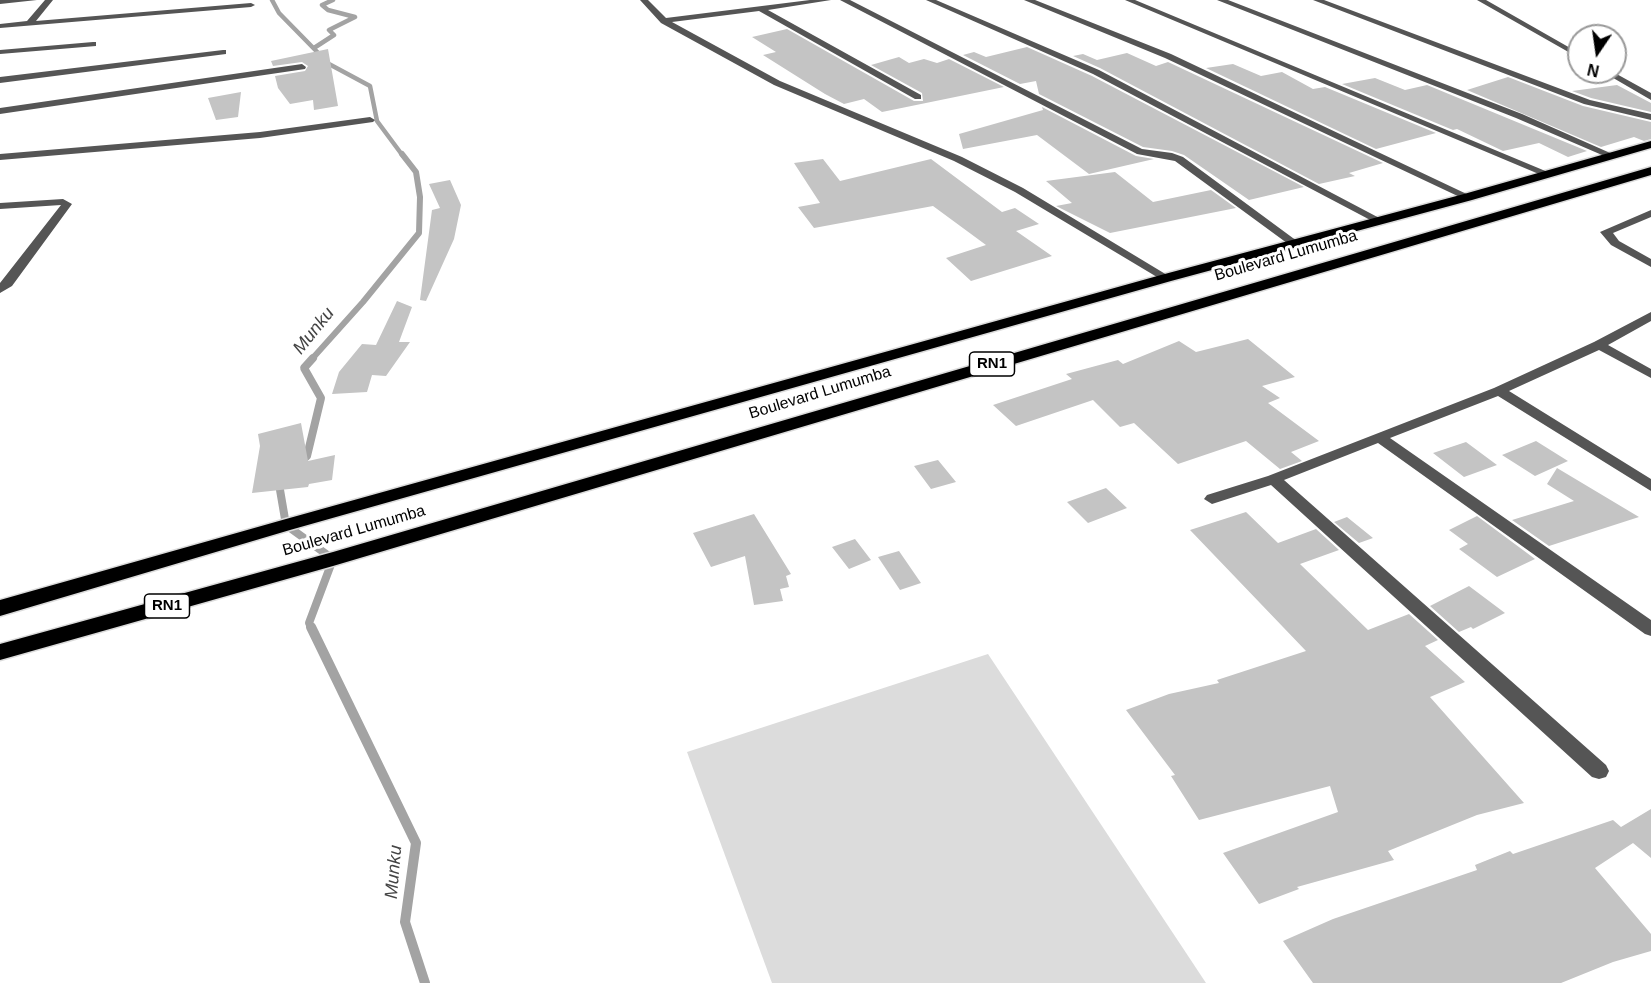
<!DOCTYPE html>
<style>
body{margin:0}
#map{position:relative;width:1651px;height:983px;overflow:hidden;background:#fff;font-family:Arial,sans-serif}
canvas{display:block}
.north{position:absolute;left:1567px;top:24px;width:60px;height:60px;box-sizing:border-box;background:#fff;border:2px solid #999;border-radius:50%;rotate:193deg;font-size:16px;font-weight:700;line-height:24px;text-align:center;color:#000}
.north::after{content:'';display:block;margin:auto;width:21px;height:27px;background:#000;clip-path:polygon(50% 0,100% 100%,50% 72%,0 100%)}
</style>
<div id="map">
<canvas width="1651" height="983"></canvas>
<div class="north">N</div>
</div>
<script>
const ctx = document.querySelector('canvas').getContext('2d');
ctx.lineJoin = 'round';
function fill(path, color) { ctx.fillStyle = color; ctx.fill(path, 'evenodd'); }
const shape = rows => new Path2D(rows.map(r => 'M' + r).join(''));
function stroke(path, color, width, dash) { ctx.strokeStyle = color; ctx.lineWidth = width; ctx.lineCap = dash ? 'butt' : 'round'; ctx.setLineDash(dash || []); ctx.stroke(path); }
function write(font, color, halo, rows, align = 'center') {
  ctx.font = font + ' Arial,sans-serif'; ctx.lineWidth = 6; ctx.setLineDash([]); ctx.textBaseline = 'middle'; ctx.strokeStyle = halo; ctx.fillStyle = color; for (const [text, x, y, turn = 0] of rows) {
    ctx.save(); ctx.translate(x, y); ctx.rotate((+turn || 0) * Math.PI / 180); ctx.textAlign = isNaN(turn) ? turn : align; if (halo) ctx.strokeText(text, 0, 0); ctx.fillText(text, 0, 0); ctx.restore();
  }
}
const green = shape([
 [988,654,1206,983,772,983,687,752]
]);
const streamFar3 = shape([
 [272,0,279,13,329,64,370,86,377,121,403,156],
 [314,48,334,35,329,30,355,17,328,10,322,5,333,0]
]);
const streamFar2 = shape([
 [311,360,363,302,419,233,420,197,416,172,402,154]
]);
const streamFar1 = shape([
 [301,462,307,456,321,398,304,368,313,358],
 [281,482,279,484,286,525,333,559,309,623,312,629]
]);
const stream = shape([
 [311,627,416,843,405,922,425,983]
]);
const building = shape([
 [787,29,914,101,923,101,922,93,871,65,899,57,909,63,924,59,937,63,949,59,1004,87,882,112,864,99,844,104,825,94,763,55,776,52,752,37],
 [1027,47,1092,76,1304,187,1249,200,1184,155,1172,151,1143,147,1039,94,1036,81,1020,84,963,55,974,52,986,57],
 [328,49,338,106,314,110,313,100,290,104,278,88,275,76,305,71,308,66,302,62,273,66,271,61],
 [1127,53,1156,66,1168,62,1383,163,1349,173,1355,176,1319,184,1100,68,1073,56,1083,54,1097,60],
 [1233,64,1261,76,1282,72,1313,89,1325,87,1436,133,1376,149,1206,68],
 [1508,77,1583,106,1651,122,1651,139,1644,141,1634,137,1601,147,1467,90],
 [1375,78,1405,90,1427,85,1587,151,1568,157,1539,143,1503,151,1457,129,1453,130,1342,84],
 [1617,85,1651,103,1651,112,1591,98,1572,91],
 [241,92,238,117,216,120,208,98],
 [1042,107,1136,156,1154,159,1089,174,1037,135,963,149,959,134,1043,110],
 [823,159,840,181,931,159,1002,212,1015,208,1039,224,1016,231,1052,256,971,281,946,258,986,245,933,206,814,228,798,207,820,203,794,163],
 [1115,172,1153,202,1211,190,1236,208,1110,233,1056,206,1072,203,1046,181],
 [450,180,461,205,454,239,426,301,420,300,432,210,440,208,429,184],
 [397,301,412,307,399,342,410,342,386,376,372,375,367,392,332,394,339,372,362,344,376,345],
 [1248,339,1295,377,1262,386,1280,398,1268,403,1319,441,1291,452,1302,461,1280,469,1246,441,1178,464,1134,423,1120,427,1093,400,1016,426,993,405,1072,379,1066,374,1118,360,1123,364,1179,341,1196,352],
 [301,423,308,461,335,455,332,480,309,484,308,487,252,493,260,446,258,434],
 [1536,441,1568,461,1535,476,1502,455],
 [1466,442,1497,465,1464,477,1433,453],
 [938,460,956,482,931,489,914,466],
 [1557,468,1639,517,1549,546,1512,520,1574,501,1547,484],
 [1106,488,1127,508,1088,523,1067,502],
 [1246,512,1278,543,1316,529,1339,550,1300,564,1368,630,1409,614,1438,640,1425,646,1465,682,1430,697,1524,803,1477,815,1388,851,1394,860,1297,887,1299,889,1259,904,1223,853,1338,812,1330,786,1199,820,1171,776,1175,775,1126,710,1169,694,1219,683,1217,680,1306,651,1190,530],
 [754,514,791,574,786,576,789,587,780,589,783,601,754,605,745,556,711,567,693,533],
 [1477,516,1527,553,1535,559,1497,577,1459,549,1468,544,1449,530],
 [1347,517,1373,538,1359,543,1334,522],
 [855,539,871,560,849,569,832,547],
 [899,551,921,583,900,590,878,557],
 [1469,586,1505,613,1473,629,1471,627,1459,632,1430,606],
 [1651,809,1651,858,1633,843,1595,868,1651,934,1651,951,1613,962,1561,983,1313,983,1283,941,1333,919,1477,870,1475,865,1510,851,1513,854,1613,820,1621,827]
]);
const minor = shape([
 [0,0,37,0,0,4,0,0],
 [45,0,53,0,36,21,251,3,255,5,251,7,0,28,0,24,27,21,45,0],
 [640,0,648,0,666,18,810,0,831,0,768,10,921,95,921,99,915,99,759,11,672,22,780,81,962,157,1023,188,1172,278,1166,282,1162,280,1015,192,954,161,774,85,661,23,640,0],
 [840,0,850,0,1142,149,1172,153,1183,157,1301,244,1295,247,1291,246,1175,161,1137,154,840,0],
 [926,0,936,0,1099,70,1385,221,1380,224,1376,223,1093,74,926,0],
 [1024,0,1035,0,1171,54,1473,197,1464,199,1165,58,1024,0],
 [1125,0,1135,0,1555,175,1546,177,1125,0],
 [1217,0,1228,0,1522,114,1617,156,1609,158,1516,118,1217,0],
 [1313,0,1324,0,1590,100,1651,114,1651,120,1584,104,1313,0],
 [1477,0,1486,0,1579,53,1579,58,1477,0],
 [93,42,96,42,96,46,0,54,0,50,93,42],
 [223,50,226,50,226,54,0,83,0,77,223,50],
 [302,64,306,67,305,69,0,114,0,108,302,64],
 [1603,72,1613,72,1651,93,1651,100,1603,72],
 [370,117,375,120,373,122,260,138,0,160,0,154,260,132,370,117],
 [63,199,72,204,12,286,0,293,0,283,61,205,0,209,0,203,63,199],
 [1651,210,1651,217,1613,233,1619,241,1651,259,1651,267,1611,245,1600,232,1651,210],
 [1651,312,1651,321,1608,345,1651,369,1651,378,1599,350,1509,391,1651,479,1651,491,1498,396,1390,438,1651,620,1651,636,1645,634,1378,443,1284,480,1606,765,1609,771,1606,777,1599,779,1592,777,1271,485,1212,504,1204,499,1207,495,1268,476,1494,388,1594,342,1651,312]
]);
const highway = shape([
 [1651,141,1651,148,1472,200,1171,281,290,530,0,616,0,600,286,519,1161,275,1464,194,1651,141],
 [1651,167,1651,175,333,566,0,660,0,644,333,552,1651,167]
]);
const shields = [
 [992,364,45],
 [167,606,45]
];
const shieldNames = [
 ["RN1",992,364],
 ["RN1",167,606]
];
const streetNames = [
 ["Boulevard Lumumba",1286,256,-16],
 ["Boulevard Lumumba",820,393,-17],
 ["Boulevard Lumumba",354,531,-16]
];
const waterNames = [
 ["Munku",314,331,-51],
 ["Munku",394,872,-85]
];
fill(green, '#dcdcdc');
stroke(streamFar3, '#a3a3a3', 4.5);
stroke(streamFar2, '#a3a3a3', 6);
stroke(streamFar1, '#a3a3a3', 8);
stroke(stream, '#a3a3a3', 10);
fill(building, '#c4c4c4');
stroke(highway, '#dbdbdb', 3);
fill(minor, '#555');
fill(highway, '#000');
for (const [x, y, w] of shields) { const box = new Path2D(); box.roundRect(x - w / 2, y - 12, w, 24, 4.5); ctx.fillStyle = '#fff'; ctx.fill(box); stroke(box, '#000', 1.5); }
write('bold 15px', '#000', null, shieldNames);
write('16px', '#000', '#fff', streetNames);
write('italic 18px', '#444', '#fff', waterNames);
</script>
